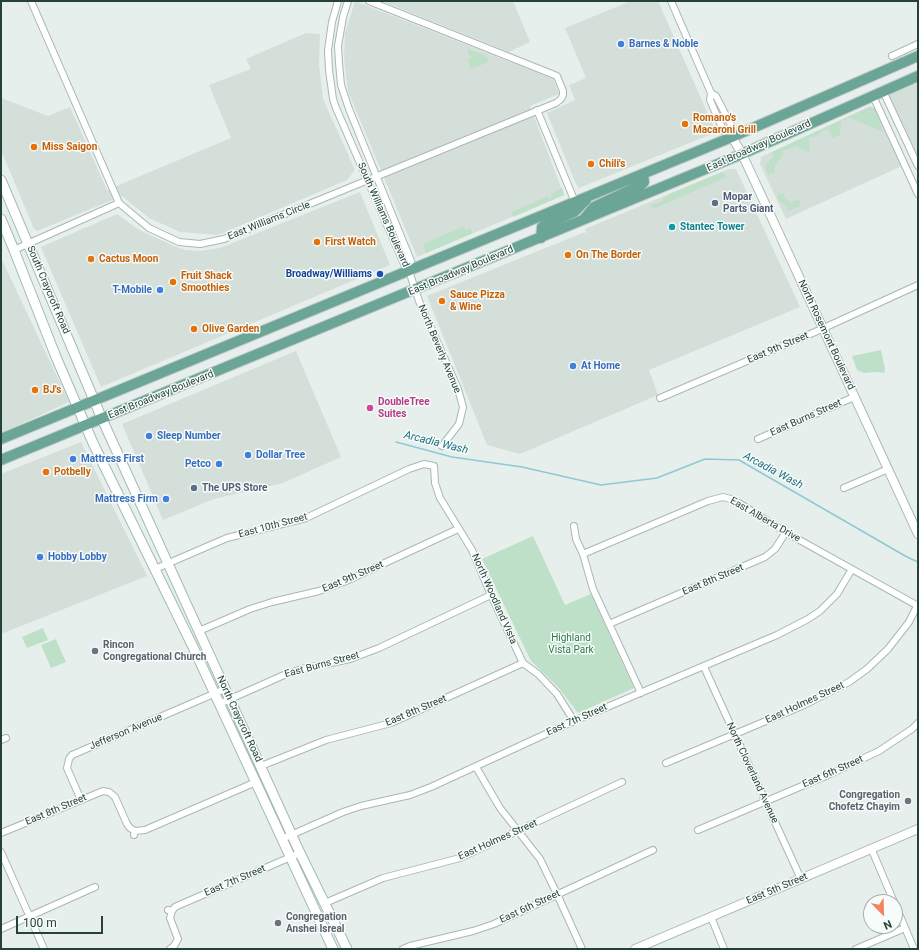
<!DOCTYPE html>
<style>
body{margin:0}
#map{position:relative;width:919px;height:950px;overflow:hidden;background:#e6efeb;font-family:Roboto,sans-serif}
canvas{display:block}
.frame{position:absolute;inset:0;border:2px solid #24423a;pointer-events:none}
.north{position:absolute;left:863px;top:894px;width:40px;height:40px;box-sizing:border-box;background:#f7fbf9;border:1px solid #a3b1ad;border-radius:50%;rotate:157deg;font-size:11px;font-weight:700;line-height:16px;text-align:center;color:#24423a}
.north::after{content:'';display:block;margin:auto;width:14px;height:18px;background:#f4845f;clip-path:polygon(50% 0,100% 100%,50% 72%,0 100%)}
.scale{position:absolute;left:16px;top:916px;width:87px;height:18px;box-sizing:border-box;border:2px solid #24423a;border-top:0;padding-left:5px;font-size:12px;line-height:14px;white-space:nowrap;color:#24423a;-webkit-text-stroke:3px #f7fbf9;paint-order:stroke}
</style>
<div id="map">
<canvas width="919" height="950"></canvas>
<div class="frame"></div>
<div class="north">N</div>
<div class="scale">100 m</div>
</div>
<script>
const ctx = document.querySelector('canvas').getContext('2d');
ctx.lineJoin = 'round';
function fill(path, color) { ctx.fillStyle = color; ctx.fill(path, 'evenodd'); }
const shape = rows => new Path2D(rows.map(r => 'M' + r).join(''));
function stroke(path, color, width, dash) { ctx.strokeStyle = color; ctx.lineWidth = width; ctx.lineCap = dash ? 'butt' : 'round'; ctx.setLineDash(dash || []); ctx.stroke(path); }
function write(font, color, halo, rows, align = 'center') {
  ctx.font = font + ' Roboto,sans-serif'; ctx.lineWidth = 3; ctx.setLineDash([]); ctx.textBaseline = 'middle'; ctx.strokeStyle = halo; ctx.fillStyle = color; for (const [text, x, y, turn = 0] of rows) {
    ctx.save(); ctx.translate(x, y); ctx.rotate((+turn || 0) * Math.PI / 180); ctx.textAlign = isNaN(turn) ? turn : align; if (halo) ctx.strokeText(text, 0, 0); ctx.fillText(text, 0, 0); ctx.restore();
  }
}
const built = shape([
 [355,1,553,79,559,94,530,106,564,195,417,257,348,91,344,58,345,33],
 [382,1,513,1,530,42,509,52],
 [631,1,658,1,715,130,714,133,579,188,576,184,547,113,575,100,569,85,586,78,565,28],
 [306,33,320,34,319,64,323,99,355,170,347,180,218,235,180,232,149,218,122,196,37,231,34,229,1,150,1,98,48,116,70,107,107,190,231,138,209,85,251,69,246,59],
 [918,82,918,162,887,96],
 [870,106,876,110,902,166,786,219,760,164,761,157],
 [729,169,736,169,800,307,649,370,658,395,520,454,487,445,427,296,585,232,588,235,585,229],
 [360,192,390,265,101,387,41,247,117,214,139,230,174,246,185,250,200,251,220,248],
 [3,262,69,402,1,433,1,263],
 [296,351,341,457,283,483,214,499,163,520,122,424],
 [81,442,147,576,1,634,1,474]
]);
const green = shape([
 [468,49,487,56,489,62,471,69,467,60,471,58,467,51],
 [870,107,875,108,883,132,850,118,841,121,840,135,833,138,828,129,823,130,817,136,809,138,810,150,807,152,796,146,782,151,783,156,775,165,775,172,768,175,765,166,773,157,772,152],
 [722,172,727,177,653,209,651,205,661,202,667,195],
 [562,188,564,195,513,217,512,212,548,196,549,199,552,198,551,195,554,193,554,192],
 [779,193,784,194,784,197,791,203,796,200,800,201,800,206,788,211,785,205,779,201,777,197],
 [464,226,466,230,470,228,473,233,426,253,423,244],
 [881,350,885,369,884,373,878,372,864,373,857,370,852,356],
 [533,536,565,605,591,594,634,688,578,713,558,687,531,661,482,559],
 [43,628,48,640,27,648,22,637],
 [56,640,66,662,51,668,41,645,56,639]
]);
const stream = shape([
 [396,442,452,457,522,467,601,485,657,478,705,459,739,460,907,557,918,562]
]);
const minor = shape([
 [31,1,119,203,149,228,179,242,200,244,224,239,556,103,561,99,563,95,563,91,557,76,369,1],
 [338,1,332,22,328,50,329,70,333,99,336,108,404,264,409,271,411,261,349,109,341,85,339,63,338,46,343,17,348,1],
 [671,1,711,93,710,100,723,130,732,137,733,129,716,96,711,93],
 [892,56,918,44],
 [883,91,918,166],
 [873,96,918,194],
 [537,110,575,202],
 [14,250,119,203],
 [409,271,419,301,458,389,463,407,459,424,442,446],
 [660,398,815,332,918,285],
 [758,439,854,397],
 [844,488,888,469],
 [574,526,576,539,583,554,593,589,641,693],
 [583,554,708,501,723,497,734,500,787,533,918,606],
 [155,569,227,538,306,518,409,469,424,464,434,466,435,483,440,498,472,550,491,595,523,663,538,674,557,694,574,721],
 [609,624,765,557,775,549,786,532],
 [199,631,250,609,272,602,319,591,346,581,458,529],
 [704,667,801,879],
 [219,704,284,675,302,669,350,659,379,648,491,595],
 [1,740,6,738],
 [666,763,804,705,849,682,867,669,888,649,909,622,917,606],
 [261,766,326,740,391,723,523,663],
 [476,767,500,808,540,859,557,894,582,949],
 [81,800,67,768,69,759,72,755,225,689],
 [698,830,828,775,879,751,912,729,918,723],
 [135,831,145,830,256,782],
 [1,833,103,791,109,792,115,797,127,824,130,828,135,831,134,835],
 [282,839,343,812,361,806,410,795,431,787,574,721,777,635,808,619,820,611,837,594,852,569],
 [871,848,894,902],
 [1,852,44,949],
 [325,903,383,878,460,858,622,782],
 [895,904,914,949],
 [168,910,172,911,170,918,178,939,174,946,170,949],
 [172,911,175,907,184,903,300,853],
 [711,917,724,949],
 [1,929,95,887],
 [403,949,410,946,473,931,494,924,653,850],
 [856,949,905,928]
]);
const tertiary = shape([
 [732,137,742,154,776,227,918,534],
 [635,949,918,829]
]);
const secondary = shape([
 [1,180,102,419,300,853,347,949],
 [1,219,14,250,56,357,93,443,194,649,333,949]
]);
const primary = shape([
 [585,218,594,207,641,185,644,182,643,174],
 [541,238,542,227,545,225,574,212,586,200],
 [1,439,732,137,918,56],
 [1,460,742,154,918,76]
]);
const markers = [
 [621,44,4,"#3f7fe0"],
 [685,124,4,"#e8710a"],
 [34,147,4,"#e8710a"],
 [591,164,4,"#e8710a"],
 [715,203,4,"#5c6f8a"],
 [672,227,4,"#0f9aa8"],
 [317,242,4,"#e8710a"],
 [568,255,4,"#e8710a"],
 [91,259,4,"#e8710a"],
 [380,274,4,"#1a4fb4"],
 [173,282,4,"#e8710a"],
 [160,290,4,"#3f7fe0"],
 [442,301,4,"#e8710a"],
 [194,329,4,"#e8710a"],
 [573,366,4,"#3f7fe0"],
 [35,390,4,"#e8710a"],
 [370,408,4,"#d1479c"],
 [149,436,4,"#3f7fe0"],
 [248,455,4,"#3f7fe0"],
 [73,459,4,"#3f7fe0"],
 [219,464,4,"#3f7fe0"],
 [46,472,4,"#e8710a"],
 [194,488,4,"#5c6f8a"],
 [166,499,4,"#3f7fe0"],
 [40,557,4,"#3f7fe0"],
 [95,651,4,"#6b7280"],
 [908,801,4,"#6b7280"],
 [278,923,4,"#6b7280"]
];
const shopNames = [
 ["Barnes & Noble",629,44],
 ["T-Mobile",152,290,"right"],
 ["At Home",581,366],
 ["Sleep Number",157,436],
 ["Dollar Tree",256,455],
 ["Mattress First",81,459],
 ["Petco",211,464,"right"],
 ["Mattress Firm",158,499,"right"],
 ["Hobby Lobby",48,557]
];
const foodNames = [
 ["Romano's",693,118],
 ["Macaroni Grill",693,130],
 ["Miss Saigon",42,147],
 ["Chili's",599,164],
 ["First Watch",325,242],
 ["On The Border",576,255],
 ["Cactus Moon",99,259],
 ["Fruit Shack",181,276],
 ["Smoothies",181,288],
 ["Sauce Pizza",450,295],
 ["& Wine",450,307],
 ["Olive Garden",202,329],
 ["BJ's",43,390],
 ["Potbelly",54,472]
];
const streetNames = [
 ["East Broadway Boulevard",759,146,-24],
 ["South Williams Boulevard",383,215,66],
 ["East Williams Circle",269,221,-22],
 ["East Broadway Boulevard",461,271,-23],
 ["South Craycroft Road",48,290,67],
 ["North Rosemont Boulevard",826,335,65],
 ["East 9th Street",778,348,-23],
 ["North Beverly Avenue",439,349,67],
 ["East Broadway Boulevard",161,395,-22],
 ["East Burns Street",806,418,-24],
 ["East Alberta Drive",765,520,30],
 ["East 10th Street",273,526,-15],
 ["East 9th Street",353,577,-23],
 ["East 8th Street",713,580,-23],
 ["North Woodland Vista",494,599,66],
 ["East Burns Street",322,665,-15],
 ["East Holmes Street",805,703,-25],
 ["East 8th Street",416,711,-23],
 ["North Craycroft Road",239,719,65],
 ["East 7th Street",577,720,-24],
 ["Jefferson Avenue",126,732,-23],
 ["East 6th Street",833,772,-24],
 ["North Cloverland Avenue",752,773,65],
 ["East 8th Street",56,810,-23],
 ["East Holmes Street",498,840,-24],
 ["East 7th Street",235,881,-23],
 ["East 5th Street",777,889,-23],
 ["East 6th Street",530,907,-25]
];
const serviceNames = [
 ["Mopar",723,197],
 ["Parts Giant",723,209],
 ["The UPS Store",202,488]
];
const cultureNames = [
 ["Stantec Tower",680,227]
];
const transitNames = [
 ["Broadway/Williams",372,274]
];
const hotelNames = [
 ["DoubleTree",378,402],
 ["Suites",378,414]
];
const parkNames = [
 ["Highland",571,638],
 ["Vista Park",571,650]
];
const worshipNames = [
 ["Rincon",103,645],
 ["Congregational Church",103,657],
 ["Congregation",900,795,"right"],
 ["Chofetz Chayim",900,807,"right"],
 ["Congregation",286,917],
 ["Anshei Isreal",286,929]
];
const waterNames = [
 ["Arcadia Wash",436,443,14],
 ["Arcadia Wash",773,471,28]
];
fill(built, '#d4dfda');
fill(green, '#bfe0c8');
stroke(stream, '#8ec9d4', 1.5);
stroke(minor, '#a8b8b2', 8);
stroke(tertiary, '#a8b8b2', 10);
stroke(secondary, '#a4bbb3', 11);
stroke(primary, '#c2cac8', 12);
stroke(minor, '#fff', 6);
stroke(tertiary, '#fff', 8);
stroke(secondary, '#fff', 9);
stroke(primary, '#6aa596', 10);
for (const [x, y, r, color] of markers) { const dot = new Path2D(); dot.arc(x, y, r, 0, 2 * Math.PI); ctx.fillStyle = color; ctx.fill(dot); stroke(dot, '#f7fbf9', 1.5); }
write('bold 10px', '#366cbe', '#f7fbf9', shopNames, 'left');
write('bold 10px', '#c56008', '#f7fbf9', foodNames, 'left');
write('10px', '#24423a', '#f7fbf9', streetNames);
write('bold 10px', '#4e5e75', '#f7fbf9', serviceNames, 'left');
write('bold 10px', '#0d838f', '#f7fbf9', cultureNames, 'left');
write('bold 10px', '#164399', '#f7fbf9', transitNames, 'right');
write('bold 10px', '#b23c85', '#f7fbf9', hotelNames, 'left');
write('10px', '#2d7a4b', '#f7fbf9', parkNames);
write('bold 10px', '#5b616d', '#f7fbf9', worshipNames, 'left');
write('italic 11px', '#1c6f80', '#f7fbf9', waterNames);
</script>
